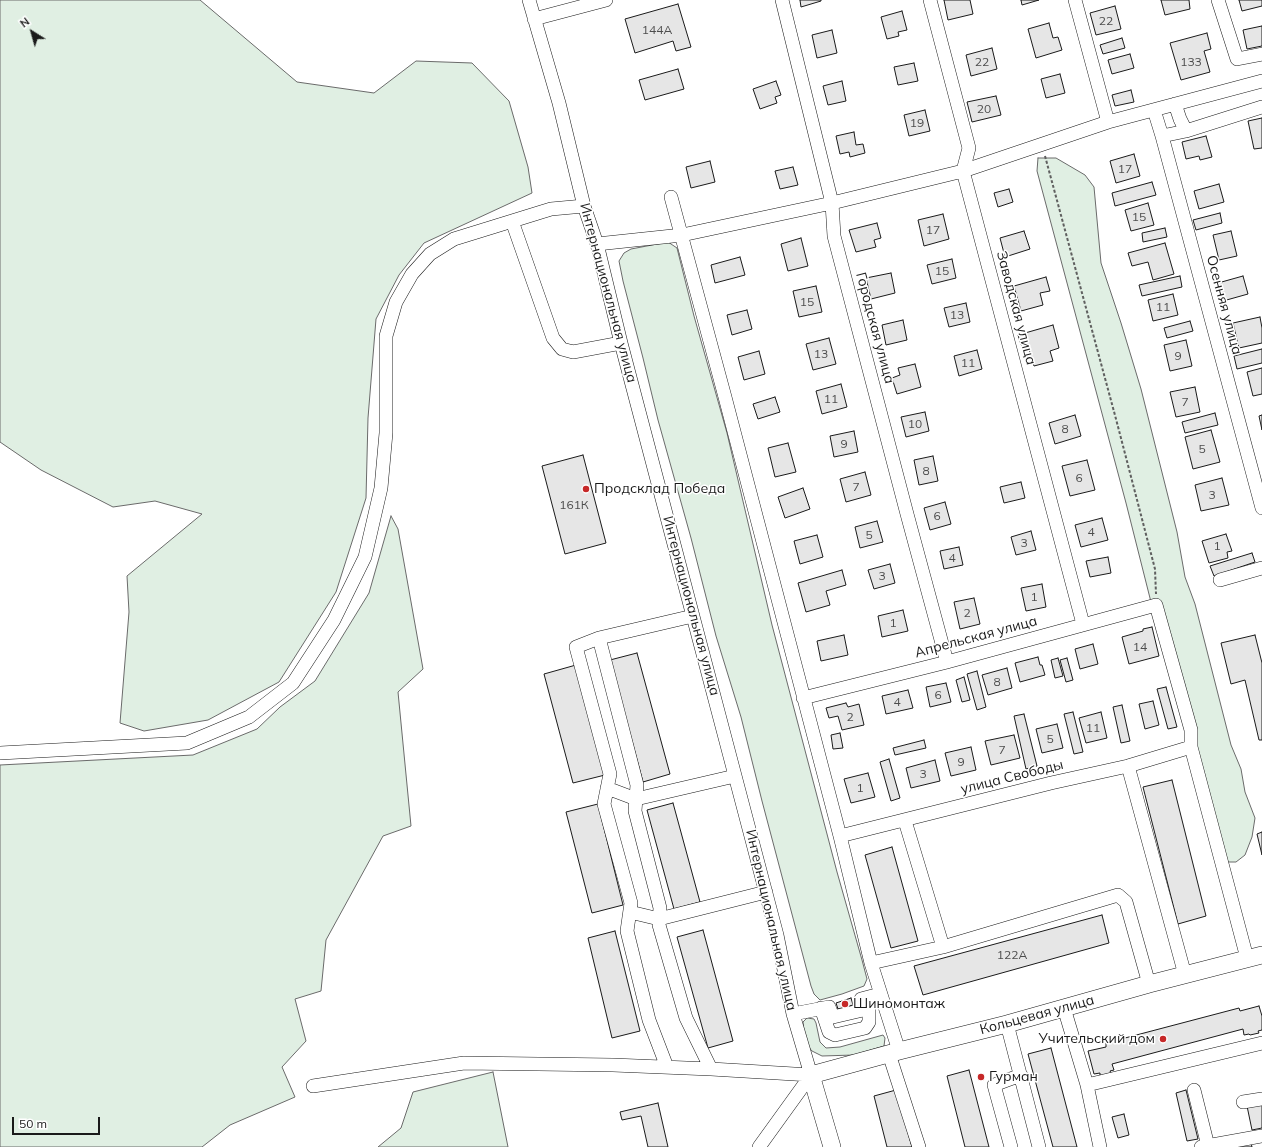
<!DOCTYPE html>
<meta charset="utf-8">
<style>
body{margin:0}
#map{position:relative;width:1262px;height:1147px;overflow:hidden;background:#fff;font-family:Mulish,sans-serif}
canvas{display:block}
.north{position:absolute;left:12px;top:12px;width:40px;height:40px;-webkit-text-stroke:3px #fff;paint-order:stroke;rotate:323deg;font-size:11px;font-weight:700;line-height:16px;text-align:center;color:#1a1a1a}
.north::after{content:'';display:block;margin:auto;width:14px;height:18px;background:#1a1a1a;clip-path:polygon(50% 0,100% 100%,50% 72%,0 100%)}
.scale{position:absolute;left:12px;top:1117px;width:88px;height:18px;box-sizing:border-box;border:2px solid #1a1a1a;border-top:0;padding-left:5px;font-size:12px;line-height:14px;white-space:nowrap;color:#1a1a1a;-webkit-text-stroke:3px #fff;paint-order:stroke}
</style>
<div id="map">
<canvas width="1262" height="1147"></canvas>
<div class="north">N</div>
<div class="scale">50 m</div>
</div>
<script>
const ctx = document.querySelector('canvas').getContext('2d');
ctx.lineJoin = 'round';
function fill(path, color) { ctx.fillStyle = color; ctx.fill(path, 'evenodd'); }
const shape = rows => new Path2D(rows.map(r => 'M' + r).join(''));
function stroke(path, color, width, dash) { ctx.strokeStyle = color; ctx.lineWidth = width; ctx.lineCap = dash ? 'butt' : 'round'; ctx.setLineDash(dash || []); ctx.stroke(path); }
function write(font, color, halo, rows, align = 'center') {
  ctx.font = font + ' Mulish,sans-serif'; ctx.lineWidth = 3; ctx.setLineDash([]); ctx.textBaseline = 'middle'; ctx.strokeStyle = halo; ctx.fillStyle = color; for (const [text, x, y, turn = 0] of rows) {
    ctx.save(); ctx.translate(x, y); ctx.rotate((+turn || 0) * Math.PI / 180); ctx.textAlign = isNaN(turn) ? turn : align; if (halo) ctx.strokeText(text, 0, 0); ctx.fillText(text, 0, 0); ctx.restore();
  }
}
const green = shape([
 [0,0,200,0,297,82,374,93,416,61,472,63,509,101,528,167,532,193,424,243,399,275,376,319,368,418,366,498,336,592,279,682,208,720,144,731,120,723,129,612,127,576,202,514,155,501,113,507,41,470,0,442,0,0],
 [1038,158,1056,158,1085,175,1094,187,1101,263,1121,323,1141,389,1177,532,1185,577,1195,604,1231,745,1241,769,1245,792,1255,818,1252,837,1245,855,1236,862,1227,862,1154,614,1126,503,1037,171,1038,158],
 [668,242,677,248,694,316,727,433,772,625,837,872,862,960,867,979,864,986,842,994,820,1000,814,994,811,986,762,801,741,717,716,636,691,538,658,420,643,358,623,281,619,261,624,253,631,249,668,242],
 [391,516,398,529,423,669,398,692,411,826,383,836,326,940,321,991,295,999,306,1041,282,1067,295,1097,230,1125,202,1147,0,1147,0,765,193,755,257,729,280,707,315,681,369,593,391,516],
 [807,1018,814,1019,816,1023,820,1042,826,1048,840,1047,883,1035,885,1038,884,1046,854,1055,822,1056,812,1051,805,1043,803,1022,807,1018],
 [493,1072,508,1147,378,1147,401,1128,413,1092,493,1072]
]);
const building = shape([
 [800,0,821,0,821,1,801,7,800,0],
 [944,0,970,0,973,14,948,20,944,0],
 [1021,0,1039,0,1022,5,1021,0],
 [1161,0,1189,0,1190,9,1165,15,1161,0],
 [1239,0,1262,0,1262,6,1242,11,1239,0],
 [678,4,691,47,676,51,673,41,635,53,625,19,678,4],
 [1115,6,1121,29,1096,35,1090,13,1115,6],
 [902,11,907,30,898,32,899,36,887,39,881,17,902,11],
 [1049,23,1053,38,1058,37,1062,50,1036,58,1028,29,1049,23],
 [1262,26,1262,46,1247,49,1243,30,1262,26],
 [832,30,837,53,817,58,812,35,832,30],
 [1207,33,1211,49,1204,51,1210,72,1181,80,1170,43,1207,33],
 [1122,38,1125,48,1103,54,1100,45,1122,38],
 [992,48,997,69,971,76,966,55,992,48],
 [1130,54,1134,68,1112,74,1108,60,1130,54],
 [914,63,918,81,898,85,894,67,914,63],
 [678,69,684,89,645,100,639,80,678,69],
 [1060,74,1065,93,1046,98,1041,79,1060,74],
 [776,81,781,95,775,97,777,103,760,109,753,89,776,81],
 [842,81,846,101,828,105,823,86,842,81],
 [1131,90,1134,102,1115,106,1112,95,1131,90],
 [996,96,1001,115,972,122,967,102,996,96],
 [925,110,930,131,909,136,904,115,925,110],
 [1262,118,1262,148,1254,149,1248,121,1262,118],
 [854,132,856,145,863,144,865,153,850,157,849,152,840,154,836,136,854,132],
 [1206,136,1212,157,1200,160,1199,156,1186,159,1182,142,1206,136],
 [1134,154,1140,176,1116,183,1110,161,1134,154],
 [710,161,715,182,691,188,686,167,710,161],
 [793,167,798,185,780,189,775,171,793,167],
 [1152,182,1156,195,1115,206,1112,193,1152,182],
 [1219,184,1224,202,1199,209,1194,191,1219,184],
 [1009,189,1013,202,998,207,994,193,1009,189],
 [1148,203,1154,225,1131,231,1125,210,1148,203],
 [1220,213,1222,223,1196,230,1193,220,1220,213],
 [943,214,949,239,924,246,918,220,943,214],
 [877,223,881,238,874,240,876,247,856,252,849,230,877,223],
 [1165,228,1167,237,1143,242,1142,233,1165,228],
 [1024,231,1030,249,1005,257,1000,238,1024,231],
 [1231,231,1237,256,1219,260,1213,235,1231,231],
 [801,238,808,266,788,271,781,244,801,238],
 [1165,243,1174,274,1153,280,1148,262,1132,266,1128,253,1165,243],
 [740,257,745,275,715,283,711,265,740,257],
 [952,259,956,278,932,284,927,265,952,259],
 [891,273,895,293,871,299,866,278,891,273],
 [1180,276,1182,287,1142,296,1139,285,1180,276],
 [1243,276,1248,294,1223,301,1218,283,1243,276],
 [1046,277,1050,291,1040,293,1043,305,1021,311,1014,286,1046,277],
 [816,286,822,312,799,317,793,291,816,286],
 [1173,294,1178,315,1153,321,1148,300,1173,294],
 [966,303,970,322,949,327,944,308,966,303],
 [747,310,752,329,732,335,727,315,747,310],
 [1260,317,1262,328,1262,343,1239,348,1233,323,1260,317],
 [903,320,907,340,886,345,882,325,903,320],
 [1190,321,1193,331,1167,338,1164,328,1190,321],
 [1053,325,1059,348,1050,351,1053,361,1034,366,1027,343,1021,345,1018,335,1053,325],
 [829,338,836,364,813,370,806,344,829,338],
 [1186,340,1192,366,1170,371,1164,345,1186,340],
 [1262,349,1262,363,1237,369,1234,356,1262,349],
 [977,350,982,369,959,376,954,356,977,350],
 [759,351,765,374,744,380,738,357,759,351],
 [915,364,921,387,897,394,892,378,900,375,898,368,915,364],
 [1262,368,1262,394,1253,396,1247,372,1262,368],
 [841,384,847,407,822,414,816,391,841,384],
 [1195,387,1200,412,1176,417,1170,392,1195,387],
 [775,397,780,412,758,419,753,404,775,397],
 [925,412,929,431,906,437,901,417,925,412],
 [1215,413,1218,425,1185,433,1182,422,1215,413],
 [1075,415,1081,436,1055,444,1049,423,1075,415],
 [1262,415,1262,430,1259,416,1262,415],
 [1211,430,1220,462,1193,469,1185,437,1211,430],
 [854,431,858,452,834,457,830,436,854,431],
 [788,443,796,472,775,477,768,448,788,443],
 [583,455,606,543,565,554,542,466,583,455],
 [933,456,938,481,919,485,914,460,933,456],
 [1087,460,1095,490,1070,496,1062,466,1087,460],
 [865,472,871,495,846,502,840,479,865,472],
 [1222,478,1229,505,1201,511,1195,485,1222,478],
 [1021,482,1025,498,1004,503,1000,487,1021,482],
 [803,488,810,509,785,518,778,497,803,488],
 [945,502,951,524,930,530,924,508,945,502],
 [1102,518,1108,540,1081,547,1075,525,1102,518],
 [877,521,883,542,860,548,855,527,877,521],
 [1031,531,1036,550,1016,555,1011,537,1031,531],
 [1226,534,1232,551,1227,552,1228,558,1209,563,1202,541,1226,534],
 [817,535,823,557,800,564,794,541,817,535],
 [959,547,963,565,944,569,940,551,959,547],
 [1252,553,1255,562,1214,576,1210,566,1252,553],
 [1108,557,1111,573,1090,577,1086,561,1108,557],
 [890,564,895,583,874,589,868,570,890,564],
 [842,570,846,585,826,591,830,605,806,612,798,583,842,570],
 [1042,584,1046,607,1026,611,1021,588,1042,584],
 [974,598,980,624,960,629,954,602,974,598],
 [903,610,908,631,882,637,878,616,903,610],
 [1152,627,1159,656,1129,664,1122,637,1143,631,1143,629,1152,627],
 [844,635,848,655,821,661,817,641,844,635],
 [1255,635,1262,663,1262,740,1259,740,1245,680,1231,684,1221,643,1255,635],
 [1093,644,1098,664,1080,669,1075,649,1093,644],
 [637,653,670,774,643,782,610,660,637,653],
 [1038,657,1040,665,1042,665,1045,675,1020,682,1015,663,1038,657],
 [1058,658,1063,676,1055,678,1051,660,1058,658],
 [1067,658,1073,680,1066,682,1060,660,1067,658],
 [576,665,605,775,573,783,544,674,576,665],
 [1007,668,1012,688,988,695,982,675,1007,668],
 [977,671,986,707,977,710,967,674,977,671],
 [964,677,970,700,962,702,956,680,964,677],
 [946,683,951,702,930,707,926,687,946,683],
 [1166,687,1177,727,1168,729,1157,689,1166,687],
 [908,690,913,708,886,714,882,696,908,690],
 [1153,701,1159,725,1145,729,1139,704,1153,701],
 [846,703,848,707,859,704,864,725,842,730,838,716,829,718,826,708,846,703],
 [1122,705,1130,741,1121,743,1113,707,1122,705],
 [1073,712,1083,752,1074,754,1064,714,1073,712],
 [1101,712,1107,738,1086,743,1079,718,1101,712],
 [1024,714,1037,766,1026,769,1014,716,1024,714],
 [1057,724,1063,748,1042,753,1036,729,1057,724],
 [840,733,843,748,833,749,831,735,840,733],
 [1014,735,1020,758,991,765,985,741,1014,735],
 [924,740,926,748,895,755,893,748,924,740],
 [971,747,976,770,951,776,945,753,971,747],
 [889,759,900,798,891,801,880,762,889,759],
 [935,760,940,781,911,788,906,768,935,760],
 [868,773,875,797,851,803,844,779,868,773],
 [1172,780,1206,916,1178,924,1143,787,1172,780],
 [673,803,700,902,674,909,647,810,673,803],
 [598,804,623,905,592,913,566,812,598,804],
 [1262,832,1262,855,1257,834,1262,832],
 [892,847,918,941,891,948,865,855,892,847],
 [1102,915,1109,943,923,995,914,966,1102,915],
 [703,930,733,1041,708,1048,677,937,703,930],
 [615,931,640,1031,612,1038,588,938,615,931],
 [851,998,853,1005,838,1009,836,1003,851,998],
 [1259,1006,1262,1016,1262,1030,1258,1031,1259,1033,1250,1035,1249,1034,1244,1035,1243,1029,1112,1064,1114,1070,1110,1071,1111,1073,1100,1076,1100,1073,1094,1074,1088,1051,1106,1047,1106,1043,1239,1008,1240,1011,1259,1006],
 [1051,1048,1077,1147,1053,1147,1028,1054,1051,1048],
 [969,1070,989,1147,965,1147,947,1076,969,1070],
 [896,1090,912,1147,887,1147,874,1096,896,1090],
 [1186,1090,1198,1139,1187,1141,1176,1093,1186,1090],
 [658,1103,668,1147,648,1147,641,1116,622,1120,620,1112,658,1103],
 [1262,1103,1262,1128,1252,1130,1247,1106,1262,1103],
 [1124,1114,1129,1135,1118,1138,1112,1117,1124,1114],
 [1251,1143,1252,1147,1227,1147,1251,1143]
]);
const path = shape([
 [1045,156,1116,419,1155,569,1156,594]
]);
const minor = shape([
 [529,0,559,103,584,206,597,244,621,343,777,935,793,1014,811,1075],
 [782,0,832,203,834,236,907,514,947,662],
 [930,0,969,148,963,171,1083,624],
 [1075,0,1108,122],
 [1218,0,1237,59,1262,54],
 [534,19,606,0],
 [1175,104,1180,119,1186,131,1262,107],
 [1154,110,1162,136,1262,508],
 [1162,136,1186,131],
 [671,197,725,397,840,836,871,963,899,1051],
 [512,221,553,338,562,349,573,352,621,343],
 [597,244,682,235,832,203,963,171,1108,122,1262,81],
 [1220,580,1262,568],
 [693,616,599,638,637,785,635,811,660,908,659,925,686,1018,711,1069],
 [599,638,576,647,610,774,604,804,631,903,627,931,649,1020,667,1067],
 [803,698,947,662,1156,605,1191,730,1191,747,1247,958],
 [0,753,187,743,249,717,293,683,334,620,365,557,381,488,386,433,386,336,396,302,412,274,430,254,454,239,551,209,584,206],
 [1128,766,1185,975],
 [607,788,636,799,735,776],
 [905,821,943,947],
 [840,836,1051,783,1128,766,1191,747],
 [630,912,659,919,766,892],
 [871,963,943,947,1118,895,1126,902,1149,984],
 [821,1008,829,1032,835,1035,865,1028,869,1022,869,1000],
 [1064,1008,1087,1085,1100,1147],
 [793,1014,829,1007,833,1017,863,1010,861,999,880,994],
 [1007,1024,1039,1147],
 [889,1054,919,1147],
 [1087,1085,1262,1043],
 [313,1086,464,1063,613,1065,711,1069,811,1075],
 [1194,1090,1208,1146],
 [1243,1102,1262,1099],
 [759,1147,811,1075],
 [1011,1147,994,1085,1021,1075],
 [1201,1147,1262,1136]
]);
const major = shape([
 [832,1147,811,1075,899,1051,1007,1024,1149,984,1262,955]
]);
const markers = [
 [586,489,4,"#c62828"],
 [845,1004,4,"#c62828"],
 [1163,1039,4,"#c62828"],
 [981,1077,4,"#c62828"]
];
const numberNames = [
 ["22",1106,21],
 ["144А",657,30],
 ["22",982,62],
 ["133",1191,62],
 ["20",984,109],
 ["19",917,123],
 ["17",1125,169],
 ["15",1139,217],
 ["17",933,230],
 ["15",942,271],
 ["15",807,302],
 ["11",1163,307],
 ["13",957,315],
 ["13",821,354],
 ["9",1178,356],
 ["11",968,363],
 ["11",831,399],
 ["7",1185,402],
 ["10",915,424],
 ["8",1065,429],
 ["9",844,444],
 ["5",1202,449],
 ["8",926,471],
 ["6",1079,478],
 ["7",856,487],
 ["3",1212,495],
 ["161К",574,505],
 ["6",937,516],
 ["4",1091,532],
 ["5",869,535],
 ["3",1024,543],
 ["1",1217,546],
 ["4",952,558],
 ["3",882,576],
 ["1",1034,597],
 ["2",967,613],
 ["1",893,623],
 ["14",1140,647],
 ["8",997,682],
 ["6",938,695],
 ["4",897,702],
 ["2",850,717],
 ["11",1093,728],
 ["5",1050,739],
 ["7",1002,750],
 ["9",961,762],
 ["3",923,774],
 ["1",860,788],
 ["122А",1012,955]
];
const streetNames = [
 ["Интернациональная улица",608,293,75],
 ["Осенняя улица",1224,305,75],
 ["Заводская улица",1016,308,75],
 ["Городская улица",875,328,75],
 ["Интернациональная улица",691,606,75],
 ["Апрельская улица",976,637,-15],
 ["улица Свободы",1012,777,-14],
 ["Интернациональная улица",771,920,77],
 ["Кольцевая улица",1037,1015,-15]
];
const poiNames = [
 ["Продсклад Победа",594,489],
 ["Шиномонтаж",853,1004],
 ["Учительский дом",1155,1039,"right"],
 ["Гурман",989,1077]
];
fill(green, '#e0efe3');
stroke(green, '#6a6a6a', 1);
fill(building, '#e6e6e6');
stroke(building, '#1a1a1a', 1);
stroke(minor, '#1a1a1a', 14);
stroke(major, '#1a1a1a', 18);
stroke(path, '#5f5f5f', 2, [3, 2]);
stroke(minor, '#fff', 13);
stroke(major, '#fff', 17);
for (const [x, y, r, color] of markers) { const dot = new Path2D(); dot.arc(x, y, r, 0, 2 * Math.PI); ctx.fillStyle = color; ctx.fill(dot); stroke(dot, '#fff', 1.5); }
write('12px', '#4d4d4d', null, numberNames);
write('14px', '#1a1a1a', '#fff', streetNames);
write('14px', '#1a1a1a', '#fff', poiNames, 'left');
</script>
